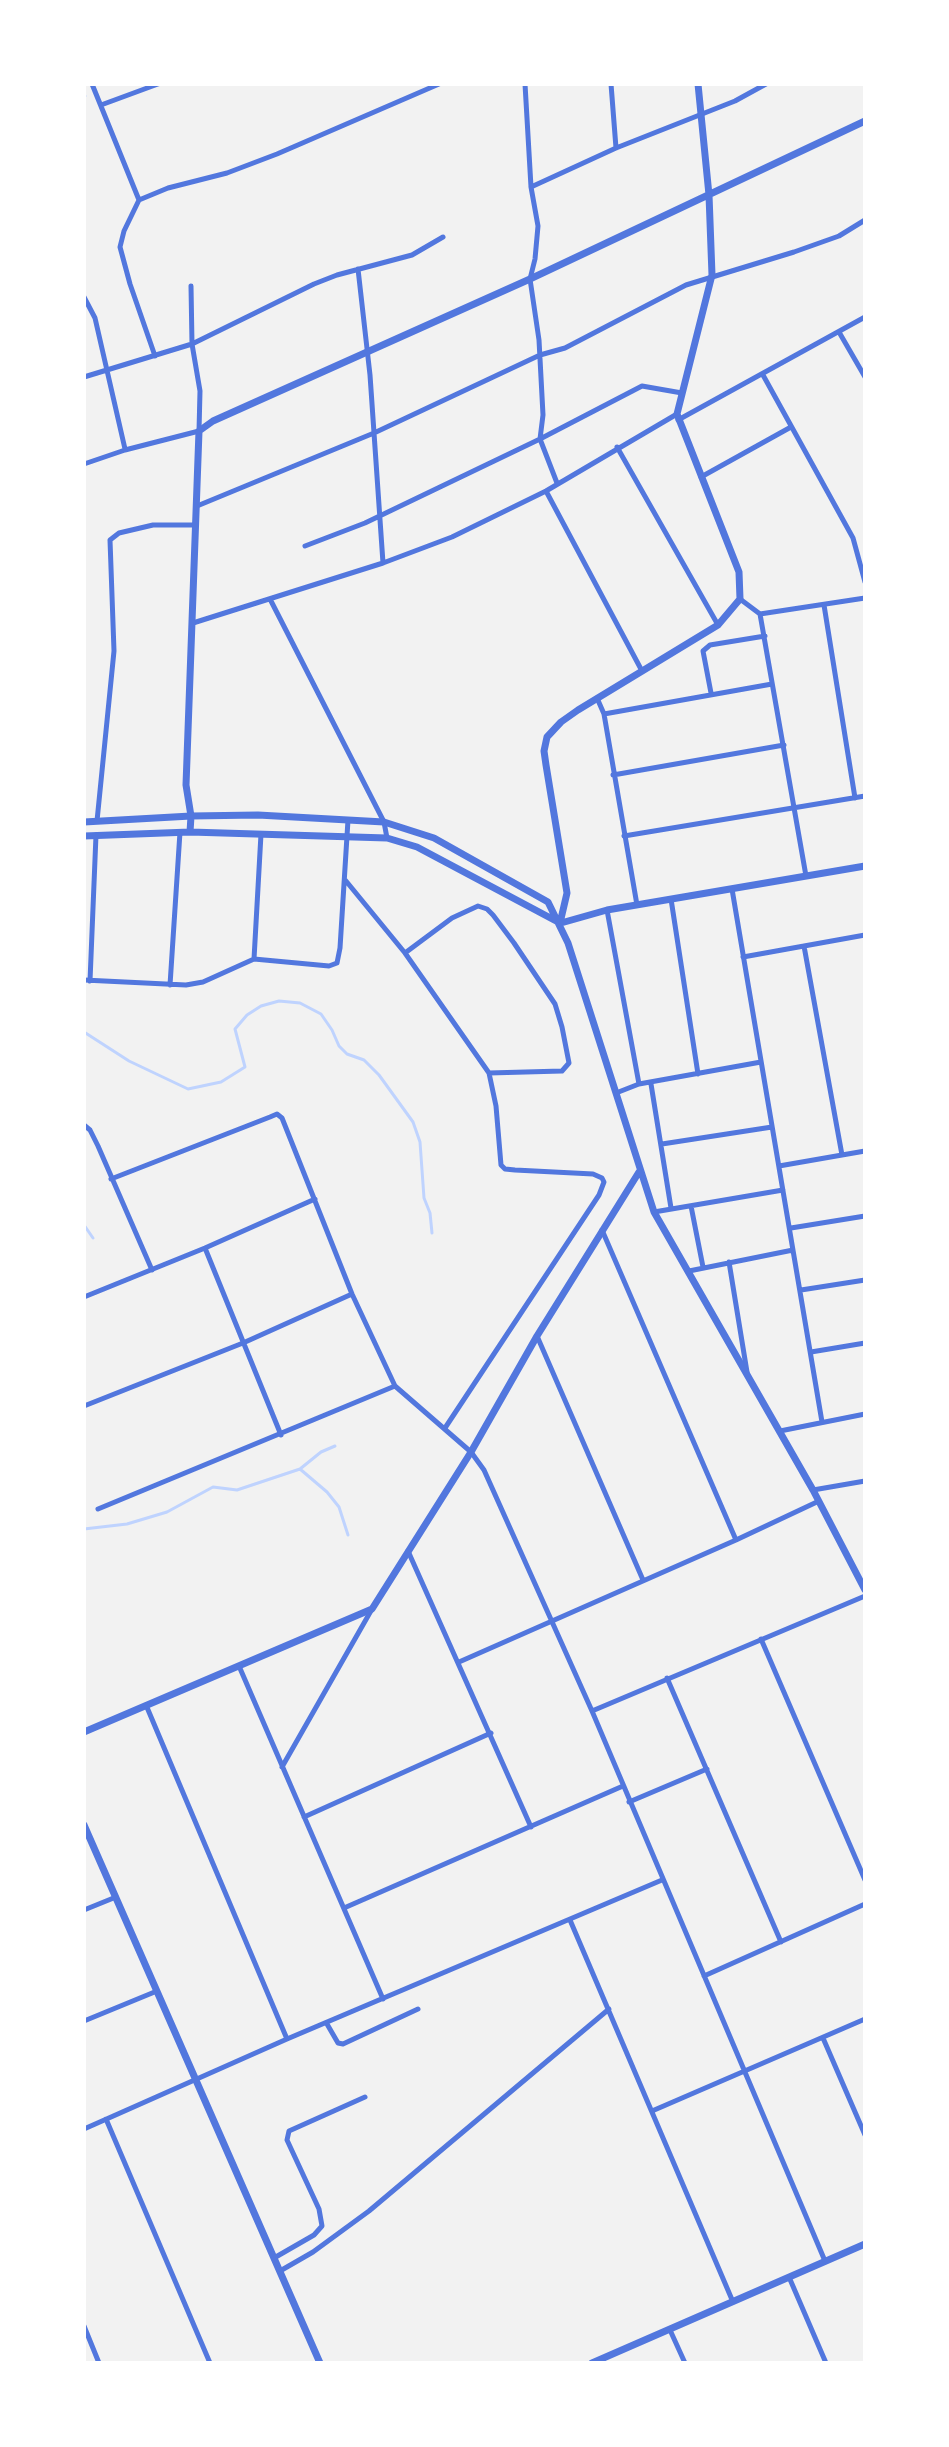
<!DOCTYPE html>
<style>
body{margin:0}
#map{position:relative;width:949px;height:2447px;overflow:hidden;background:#f2f2f2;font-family:"Work Sans",sans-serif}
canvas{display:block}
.frame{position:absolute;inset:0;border:86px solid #fff;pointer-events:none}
</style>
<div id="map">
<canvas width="949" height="2447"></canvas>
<div class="frame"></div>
</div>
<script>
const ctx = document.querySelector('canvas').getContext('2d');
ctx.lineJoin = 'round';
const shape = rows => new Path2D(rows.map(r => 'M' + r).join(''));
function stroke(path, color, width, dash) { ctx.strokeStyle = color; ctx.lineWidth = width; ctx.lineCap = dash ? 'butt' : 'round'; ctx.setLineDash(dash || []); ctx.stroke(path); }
const stream = shape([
 [84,97,85,96],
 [84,1032,129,1061,188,1089,221,1082,245,1067,235,1029,247,1015,261,1006,279,1001,300,1003,321,1014,332,1030,339,1046,347,1054,364,1060,379,1075,413,1122,420,1142,424,1198,430,1213,432,1233],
 [84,1225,93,1238],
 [300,1469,327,1492,339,1507,348,1535],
 [84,1529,127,1524,167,1512,213,1487,237,1490,300,1469,321,1452,335,1446]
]);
const minor = shape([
 [92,84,139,200,124,231,120,247,130,284,155,356],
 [525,84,531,187,538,226,535,259,530,279,539,340,543,415,540,439,557,483],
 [611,84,616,148],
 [101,105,158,84],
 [531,187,616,148,735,101,766,84],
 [139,200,168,188,227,173,277,154,439,84],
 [358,269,370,375,383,563],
 [84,297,95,318,125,449],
 [839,332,865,377],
 [763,375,853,538,865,582],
 [84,377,192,344,314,284,337,275,412,255,443,237],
 [678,420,865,317],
 [617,447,718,625],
 [84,464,125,450,199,431,200,391,192,344,191,286],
 [701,477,791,427],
 [546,491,642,671],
 [197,506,374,433,540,355,565,348,686,285,794,252,839,236,865,220],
 [305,546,365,523,540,439,642,386,682,393],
 [270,599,384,822,387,838],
 [740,599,760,614,806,876],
 [824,605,855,798],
 [760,614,865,598],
 [193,623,383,563,452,537,546,491,677,414],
 [711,693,703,651,710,645,765,636],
 [597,698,604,714,637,905],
 [604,714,772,684],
 [613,775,784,745],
 [97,821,114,651,110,540,119,533,153,525,195,525],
 [624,836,865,796],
 [346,881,405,953,489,1073,496,1106,501,1165,505,1169,515,1170,593,1174,602,1178,604,1182,599,1195,445,1428],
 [732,889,822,1422],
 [671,899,698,1074],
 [607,910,639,1084,761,1062],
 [804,946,842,1155],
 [405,953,452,918,478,906,487,909,493,915,514,943,555,1004,562,1027,569,1063,562,1071,489,1073],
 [743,957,865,935],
 [254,959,261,834],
 [84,980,186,985,203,982,254,959,329,966,337,963,340,948,348,820],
 [90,981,96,835],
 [170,985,180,832],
 [651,1084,671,1208],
 [616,1093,639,1084],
 [84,1125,90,1130,98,1146,152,1270],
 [662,1144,772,1127],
 [779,1166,865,1151],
 [111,1179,270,1117,277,1114,282,1118,352,1294,395,1386,471,1452,484,1470,592,1711,825,2261],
 [691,1206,703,1267],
 [654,1212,783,1190],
 [791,1228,865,1216],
 [602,1230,736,1540],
 [205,1248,281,1435],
 [729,1262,747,1372],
 [689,1271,793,1250],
 [801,1290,865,1280],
 [84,1297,205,1248,315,1199],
 [537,1336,643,1580],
 [811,1352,865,1343],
 [84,1406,243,1343,352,1294],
 [780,1431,865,1414],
 [813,1490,865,1481],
 [98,1509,395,1386],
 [408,1551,531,1827],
 [761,1639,865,1880],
 [459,1662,736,1540,819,1501],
 [239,1666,383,1999],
 [667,1678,781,1942],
 [146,1705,287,2039],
 [592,1711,865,1596],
 [282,1767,372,1609],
 [629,1802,707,1769],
 [304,1817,491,1733],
 [344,1908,623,1786],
 [84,1910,116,1897],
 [570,1920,733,2302],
 [704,1976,865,1904],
 [84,2021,157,1991],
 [327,2024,338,2043,343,2044,418,2009],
 [823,2038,865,2135],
 [652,2111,865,2019],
 [106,2119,210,2363],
 [84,2129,287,2039,662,1880],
 [274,2258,314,2235,322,2226,319,2209,287,2140,289,2131,365,2097],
 [280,2271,313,2252,369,2211,609,2009],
 [789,2277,826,2363],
 [84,2326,99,2363],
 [670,2330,685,2363]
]);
const tertiary = shape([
 [84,822,191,816,258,815,384,822,434,838,548,902,568,943,654,1212,813,1490,865,1590],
 [190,832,191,816,186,785,199,431,213,421,530,279,865,121],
 [84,836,190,832,387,838,417,847,558,922],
 [560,923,567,893,546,765,544,751,547,737,561,722,578,710,718,625,740,599,739,572,677,414,712,275,709,195,698,84],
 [561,923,607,910,865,866],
 [84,1732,372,1609,471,1452,537,1336,639,1172],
 [84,1825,320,2363],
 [592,2363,865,2244]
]);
stroke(stream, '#bfd3fe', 3);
stroke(minor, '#5277de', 5);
stroke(tertiary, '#5277de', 7);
</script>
